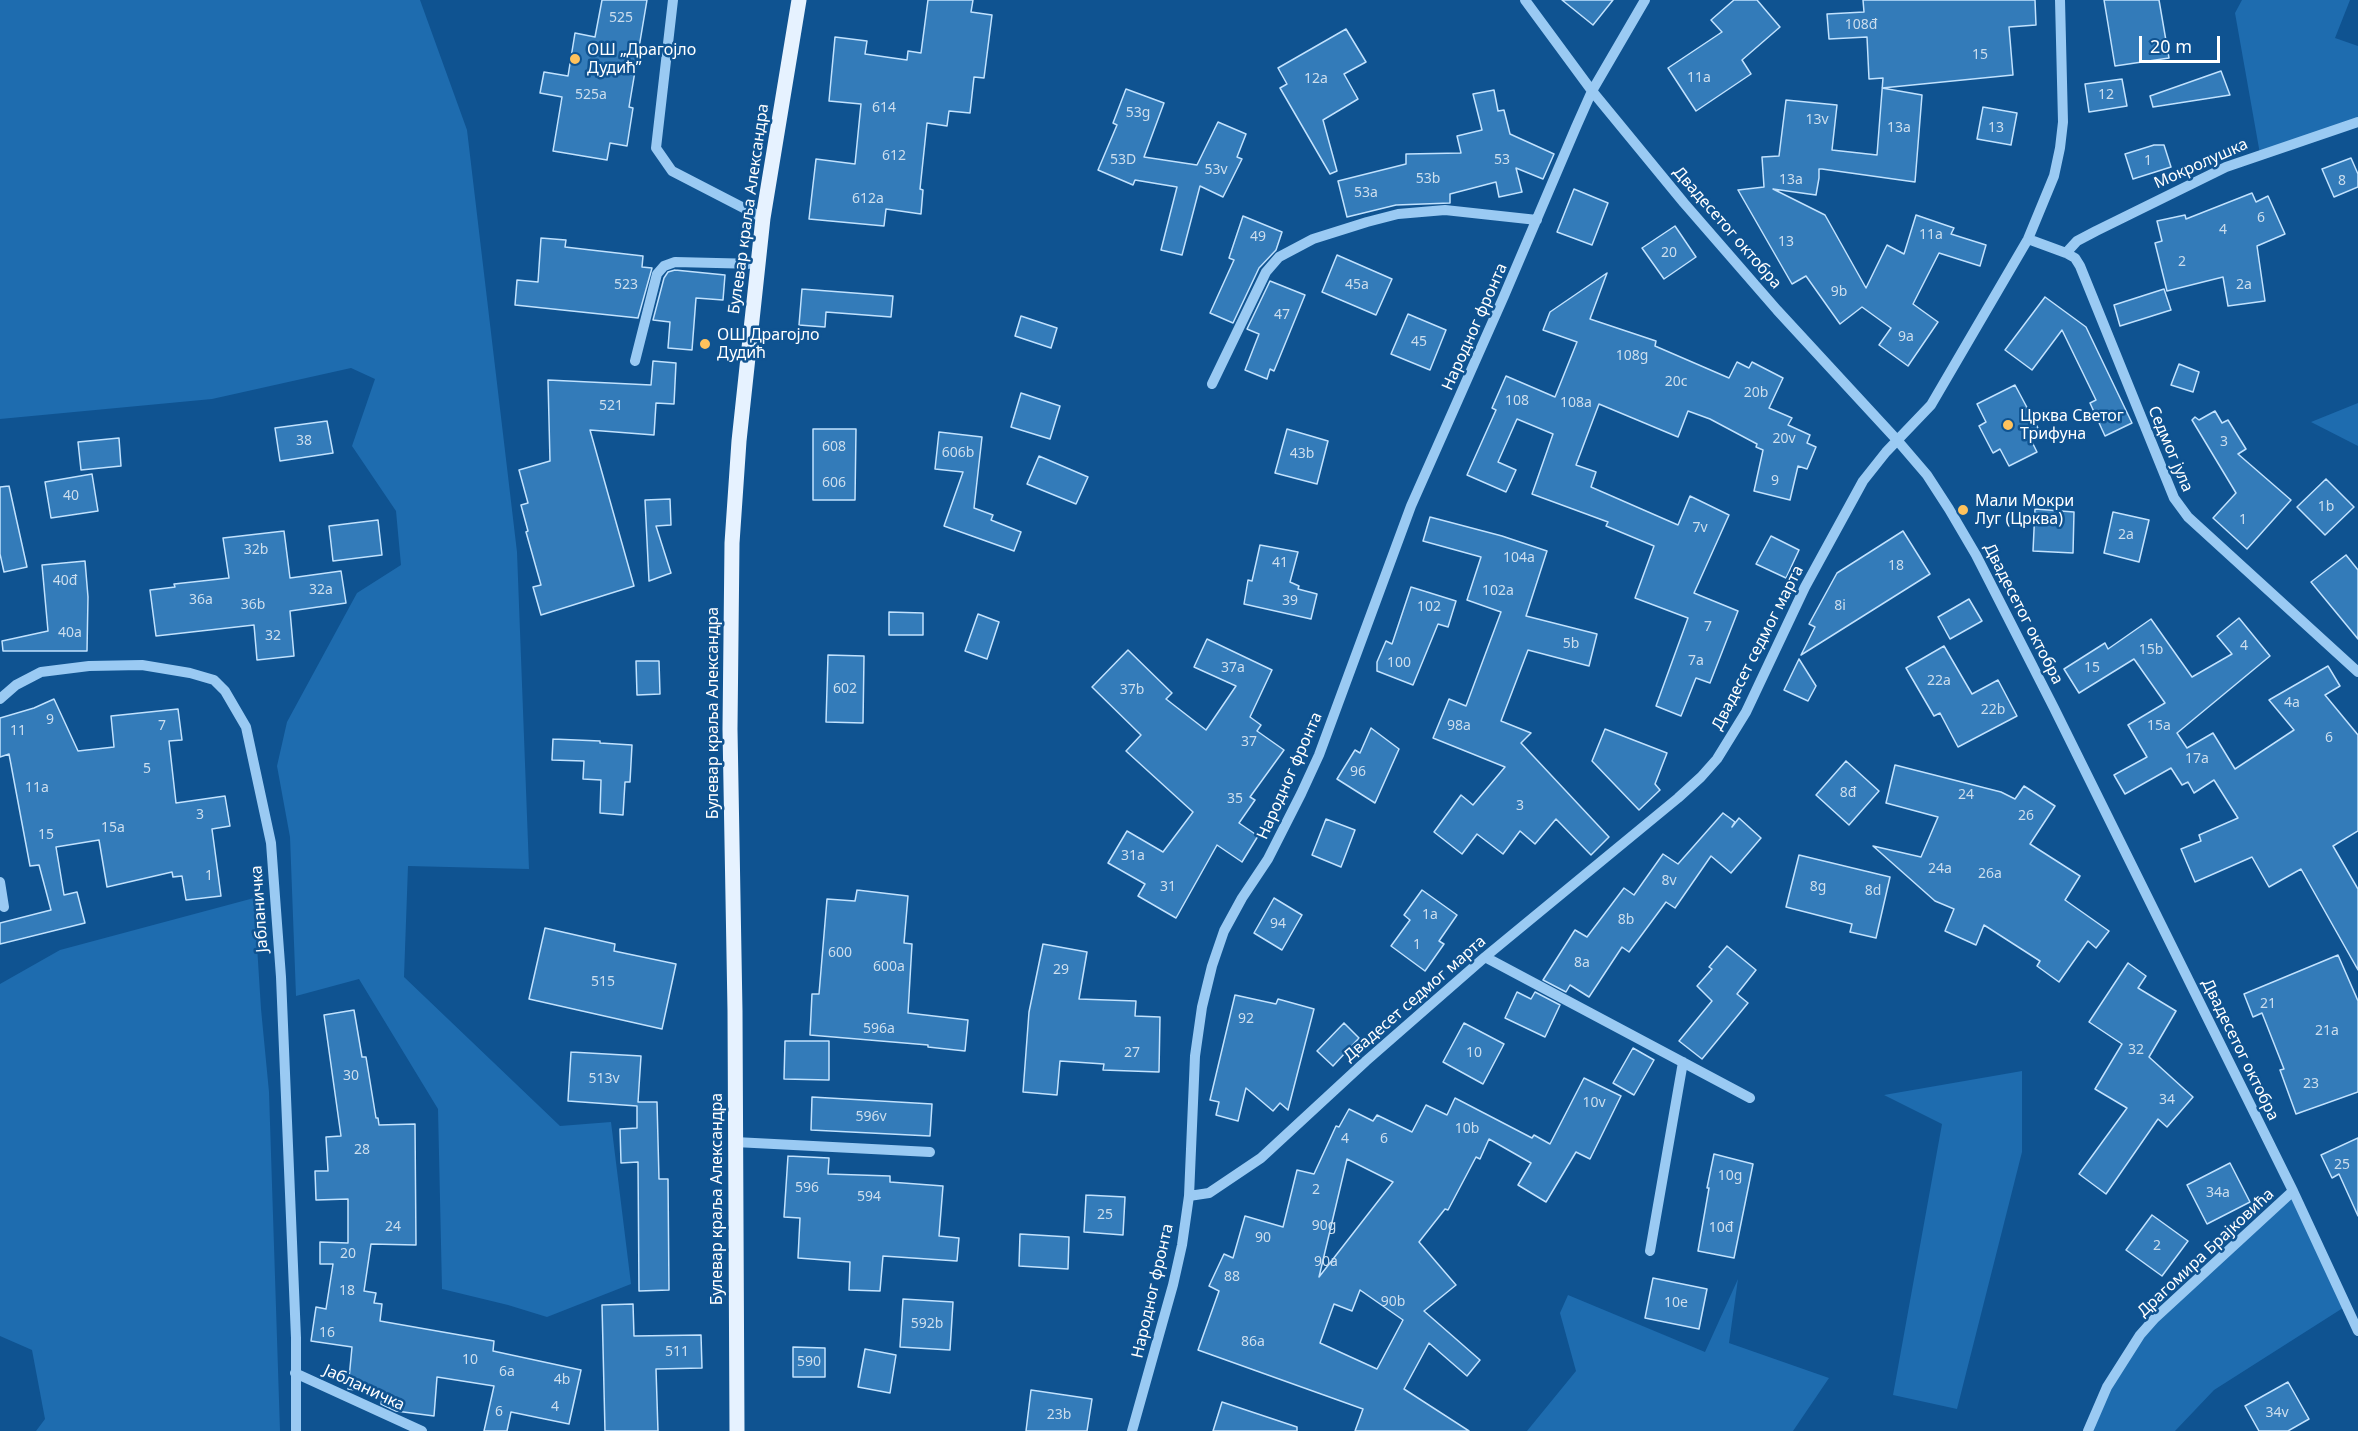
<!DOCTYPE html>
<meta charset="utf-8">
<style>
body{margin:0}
#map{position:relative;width:2358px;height:1431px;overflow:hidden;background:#0f5391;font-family:"Noto Sans",sans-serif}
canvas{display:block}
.scale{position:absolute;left:2139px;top:36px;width:81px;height:27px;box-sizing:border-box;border:3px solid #fff;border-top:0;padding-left:8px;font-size:18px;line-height:21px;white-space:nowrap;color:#fff;-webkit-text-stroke:4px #0f5391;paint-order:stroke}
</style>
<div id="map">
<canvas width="2358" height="1431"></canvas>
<div class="scale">20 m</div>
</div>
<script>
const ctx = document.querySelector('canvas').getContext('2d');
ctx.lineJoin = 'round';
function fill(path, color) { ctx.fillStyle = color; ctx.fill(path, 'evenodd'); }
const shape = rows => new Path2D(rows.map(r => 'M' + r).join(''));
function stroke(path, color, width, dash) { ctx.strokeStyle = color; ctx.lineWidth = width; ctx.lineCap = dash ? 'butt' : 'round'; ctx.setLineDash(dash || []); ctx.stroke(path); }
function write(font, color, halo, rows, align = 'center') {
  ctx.font = font + ' "Noto Sans",sans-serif'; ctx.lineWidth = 5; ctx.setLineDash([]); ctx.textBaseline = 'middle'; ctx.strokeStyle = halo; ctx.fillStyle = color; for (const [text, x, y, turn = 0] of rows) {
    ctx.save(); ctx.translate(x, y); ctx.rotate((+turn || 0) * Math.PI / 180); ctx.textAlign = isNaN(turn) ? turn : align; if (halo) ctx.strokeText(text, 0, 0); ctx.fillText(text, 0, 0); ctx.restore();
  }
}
const green = shape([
 [0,0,420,0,467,130,517,552,529,869,408,866,404,977,560,1126,611,1122,631,1284,547,1317,508,1305,442,1289,438,1109,359,979,296,996,290,837,277,766,287,722,357,593,401,565,396,511,352,446,375,379,351,368,212,399,0,419],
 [2242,0,2350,0,2335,38,2358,46,2358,122,2260,154,2235,13],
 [2358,403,2358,446,2311,422],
 [254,898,261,1009,269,1092,280,1431,36,1431,45,1419,32,1350,0,1336,0,984,60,950],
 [2022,1071,2022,1152,1957,1409,1893,1395,1942,1124,1884,1095],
 [2293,1191,2346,1306,2214,1390,2175,1431,2085,1431,2140,1335],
 [1738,1279,1729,1343,1829,1378,1793,1431,1527,1431,1576,1371,1560,1313,1568,1295,1705,1352]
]);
const building = shape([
 [602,0,647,0,629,107,633,108,627,146,610,143,607,160,553,151,562,97,540,93,544,72,568,76,575,33,595,37,602,0],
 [928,0,973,0,971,12,992,15,984,78,974,77,970,113,949,111,947,126,927,123,920,189,923,190,921,214,886,209,884,226,809,219,816,159,855,164,861,104,829,101,835,37,867,41,865,54,907,60,908,51,921,53,928,0],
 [1562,0,1613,0,1593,25,1562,0],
 [1734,0,1757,0,1780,27,1742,60,1751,74,1696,111,1668,68,1722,32,1711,20,1734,0],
 [1863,0,2035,0,2036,25,2009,27,2013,75,1882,88,1922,95,1915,182,1822,169,1819,169,1819,178,1816,195,1773,189,1825,215,1866,288,1887,245,1904,254,1916,215,1954,228,1951,234,1986,245,1980,266,1939,253,1913,304,1938,322,1908,366,1879,345,1891,328,1862,307,1840,324,1806,276,1792,284,1738,190,1764,187,1762,157,1779,156,1786,100,1837,105,1832,150,1877,155,1883,78,1869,79,1867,37,1829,39,1827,14,1864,12,1863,0],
 [2104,0,2159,0,2169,58,2115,66,2104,0],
 [1346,29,1366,62,1344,74,1358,99,1323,120,1337,171,1330,174,1280,88,1287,84,1278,68,1346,29],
 [2221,71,2230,95,2153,107,2150,96,2221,71],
 [2122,79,2127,106,2089,112,2085,84,2122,79],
 [1126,89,1164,103,1144,157,1197,165,1218,122,1246,134,1237,157,1242,159,1223,197,1200,186,1182,255,1161,250,1177,187,1135,180,1133,185,1098,170,1117,125,1113,123,1126,89],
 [1494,90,1498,111,1504,110,1510,134,1554,154,1543,179,1516,168,1522,192,1499,197,1496,182,1450,194,1450,203,1396,205,1347,217,1338,181,1406,164,1406,154,1461,153,1457,136,1482,130,1473,94,1494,90],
 [1983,107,2017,113,2011,145,1977,139,1983,107],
 [2154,145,2164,145,2171,167,2133,179,2125,154,2154,145],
 [2351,158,2358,174,2358,187,2334,197,2322,169,2351,158],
 [1574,189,1608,203,1592,245,1557,232,1574,189],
 [2252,193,2256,202,2268,196,2285,234,2257,246,2265,301,2228,306,2223,277,2167,291,2155,243,2162,241,2157,221,2185,215,2186,219,2252,193],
 [1243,216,1282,232,1276,250,1259,268,1233,323,1210,313,1234,260,1229,258,1243,216],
 [1675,226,1696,257,1664,279,1642,248,1675,226],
 [541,238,566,240,565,247,643,256,642,267,652,268,638,318,515,305,517,280,538,282,541,238],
 [1337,255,1392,279,1376,315,1322,292,1337,255],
 [675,270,725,275,723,300,696,298,692,350,668,348,670,322,653,320,664,278,668,272,675,270],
 [1607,273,1590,319,1656,341,1655,346,1729,378,1737,362,1749,368,1752,362,1783,378,1769,408,1792,418,1788,425,1810,435,1807,443,1816,447,1807,469,1798,466,1790,500,1754,491,1763,450,1756,447,1757,444,1710,419,1688,411,1678,437,1599,404,1576,465,1596,472,1591,487,1678,525,1690,496,1729,515,1694,593,1738,611,1710,683,1696,678,1681,716,1656,706,1688,618,1635,598,1654,546,1606,526,1608,522,1532,494,1553,434,1517,419,1498,462,1516,470,1506,492,1467,475,1496,410,1492,408,1506,376,1555,397,1577,342,1543,330,1550,312,1607,273],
 [1270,281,1305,295,1274,371,1270,369,1267,379,1245,370,1259,334,1247,329,1270,281],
 [802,289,893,296,891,317,826,312,825,327,799,325,802,289],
 [2164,289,2171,310,2120,326,2114,305,2164,289],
 [2045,297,2086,327,2132,423,2105,436,2090,403,2096,400,2062,330,2032,370,2005,350,2045,297],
 [1408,314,1446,330,1430,370,1391,354,1408,314],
 [1021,316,1057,328,1051,348,1015,336,1021,316],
 [653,361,676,363,674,404,656,403,654,435,590,430,634,586,541,615,533,587,541,585,526,532,528,531,521,505,528,503,519,470,550,461,548,380,651,385,653,361],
 [2179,364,2199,372,2193,392,2171,385,2179,364],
 [2015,385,2039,430,2029,436,2037,452,2009,466,2000,449,1993,453,1979,426,1986,422,1977,404,2015,385],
 [1021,393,1060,406,1050,439,1011,427,1021,393],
 [2215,411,2222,423,2228,420,2246,449,2238,454,2291,500,2247,549,2213,518,2236,493,2192,420,2195,417,2199,420,2215,411],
 [327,421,333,453,280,461,275,428,327,421],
 [813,429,856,429,855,500,813,500,813,429],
 [1287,429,1328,441,1317,484,1275,473,1287,429],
 [939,432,982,437,974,508,993,515,991,520,1021,532,1014,551,944,526,963,472,935,469,939,432],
 [119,438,121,466,81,470,78,442,119,438],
 [1039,456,1088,477,1076,504,1027,484,1039,456],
 [92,474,98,511,51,518,45,482,92,474],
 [2326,479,2354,507,2325,535,2297,507,2326,479],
 [9,486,27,567,4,572,0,554,0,487,9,486],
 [670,499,671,525,656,526,671,573,649,581,645,500,670,499],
 [2035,509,2074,512,2073,553,2033,551,2035,509],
 [2113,512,2149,520,2139,562,2104,553,2113,512],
 [1430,517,1502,536,1547,551,1526,616,1597,634,1589,666,1528,650,1501,721,1531,733,1521,743,1609,837,1591,855,1556,819,1535,844,1520,831,1503,854,1477,834,1462,854,1434,832,1461,795,1473,805,1505,767,1433,738,1449,699,1466,706,1501,612,1467,600,1481,557,1423,541,1430,517],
 [378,520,382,555,333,561,329,526,378,520],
 [284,531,290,578,341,571,346,603,290,611,294,656,257,660,254,625,156,636,150,590,175,587,174,584,229,578,223,538,284,531],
 [1903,531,1930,574,1801,655,1815,627,1809,624,1837,573,1903,531],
 [1771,536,1799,550,1786,578,1756,564,1771,536],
 [1260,545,1298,552,1290,582,1299,586,1298,589,1317,594,1311,619,1244,604,1248,580,1252,581,1260,545],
 [2346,555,2358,570,2358,639,2311,582,2346,555],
 [85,561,88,597,87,651,3,651,2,641,48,631,42,565,85,561],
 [1411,587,1456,601,1448,627,1438,624,1413,685,1377,671,1377,662,1386,641,1392,644,1411,587],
 [1969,599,1982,621,1950,639,1938,617,1969,599],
 [889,612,923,613,923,635,889,635,889,612],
 [978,614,999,622,987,659,965,651,978,614],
 [2239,618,2270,656,2177,733,2187,748,2213,733,2235,769,2294,730,2269,700,2328,666,2340,686,2325,695,2358,735,2358,831,2333,846,2358,889,2358,970,2301,869,2269,887,2252,857,2195,882,2181,849,2201,841,2199,835,2238,818,2214,780,2194,793,2188,782,2182,785,2171,768,2125,794,2114,775,2147,757,2128,725,2165,703,2134,659,2079,693,2064,669,2105,643,2108,649,2151,619,2192,677,2232,654,2217,636,2239,618],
 [1207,639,1272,670,1250,717,1261,725,1257,731,1284,750,1250,797,1255,800,1239,823,1258,836,1242,862,1217,845,1176,918,1138,896,1145,884,1108,863,1127,831,1163,852,1193,812,1126,751,1141,735,1092,687,1128,650,1172,693,1166,699,1206,730,1236,686,1194,667,1207,639],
 [1944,646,1972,694,1998,680,2017,716,1958,747,1940,713,1934,716,1906,668,1944,646],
 [828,655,864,656,863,723,826,722,828,655],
 [1799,659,1816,686,1808,701,1784,690,1799,659],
 [636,661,659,661,660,694,637,695,636,661],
 [54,699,78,751,114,747,111,716,178,709,182,740,169,741,176,803,225,796,230,826,212,829,221,896,186,900,182,876,173,877,172,872,107,887,99,840,56,847,64,895,77,892,85,923,0,944,0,923,51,910,39,865,30,866,9,754,0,757,0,718,34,708,54,699],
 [1371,728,1399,749,1375,803,1337,779,1355,750,1360,753,1371,728],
 [1605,729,1667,753,1655,784,1660,790,1639,810,1592,761,1605,729],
 [553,739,600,741,600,743,632,745,630,782,625,782,623,815,600,813,601,780,583,779,584,761,552,760,553,739],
 [1846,761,1879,791,1849,825,1816,795,1846,761],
 [1895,765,2001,792,2015,799,2024,786,2055,806,2030,844,2080,876,2065,900,2109,931,2096,948,2088,941,2059,982,2037,966,2040,961,1984,925,1976,945,1945,931,1954,909,1935,901,1873,846,1921,857,1938,817,1886,803,1895,765],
 [1723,813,1735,822,1732,827,1739,818,1761,838,1731,873,1711,856,1675,908,1666,902,1629,952,1622,947,1589,997,1570,985,1566,992,1543,980,1575,930,1587,937,1624,888,1634,895,1663,854,1678,864,1723,813],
 [1326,819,1355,830,1341,867,1312,855,1326,819],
 [1799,855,1890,877,1876,938,1850,932,1852,924,1786,907,1799,855],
 [857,890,908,896,904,943,912,944,908,1013,968,1020,965,1051,928,1047,928,1045,810,1035,812,994,819,994,827,899,855,901,857,890],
 [1422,890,1457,915,1439,941,1444,944,1425,971,1391,946,1410,920,1404,915,1422,890],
 [1274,898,1302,915,1282,950,1254,933,1274,898],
 [545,928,615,944,614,951,676,964,662,1029,529,999,545,928],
 [1043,944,1087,952,1079,999,1136,1001,1135,1016,1160,1017,1159,1072,1103,1070,1104,1064,1060,1061,1057,1095,1023,1092,1029,1012,1043,944],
 [1727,946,1756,970,1737,994,1748,1003,1702,1059,1679,1041,1712,1001,1697,986,1712,969,1709,967,1727,946],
 [2338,955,2358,1001,2358,1092,2296,1114,2280,1070,2284,1069,2262,1013,2253,1017,2244,994,2338,955],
 [2128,963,2146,976,2138,988,2176,1011,2149,1057,2193,1097,2167,1127,2158,1119,2106,1194,2079,1174,2127,1108,2095,1089,2122,1044,2089,1022,2128,963],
 [1517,992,1531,999,1535,992,1560,1005,1545,1037,1505,1018,1517,992],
 [1235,995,1276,1004,1278,999,1314,1009,1288,1110,1280,1103,1273,1111,1246,1088,1238,1121,1216,1115,1219,1102,1210,1100,1235,995],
 [354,1010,362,1057,366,1057,376,1118,378,1118,379,1125,415,1124,416,1245,371,1244,364,1291,376,1293,374,1303,382,1304,380,1321,494,1341,493,1351,581,1370,569,1424,511,1412,507,1431,484,1431,494,1386,437,1377,434,1416,396,1411,381,1404,383,1394,348,1389,352,1347,311,1341,316,1307,326,1309,333,1264,320,1264,320,1242,348,1243,348,1199,316,1200,315,1171,328,1171,326,1137,341,1136,324,1015,354,1010],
 [1344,1023,1359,1038,1333,1066,1317,1051,1344,1023],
 [1464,1023,1504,1044,1483,1084,1443,1062,1464,1023],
 [785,1041,829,1041,829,1080,784,1079,785,1041],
 [1633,1048,1654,1060,1634,1095,1613,1083,1633,1048],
 [571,1052,641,1056,638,1102,657,1102,659,1179,668,1179,669,1290,639,1291,638,1162,621,1163,620,1129,637,1128,637,1106,568,1101,571,1052],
 [1584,1078,1621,1096,1590,1159,1576,1152,1546,1202,1518,1185,1531,1163,1489,1139,1480,1159,1476,1157,1448,1210,1445,1209,1419,1242,1456,1285,1424,1311,1480,1360,1467,1376,1429,1343,1404,1389,1469,1431,1355,1431,1363,1409,1198,1350,1219,1291,1209,1286,1224,1254,1233,1258,1245,1216,1283,1227,1297,1170,1314,1174,1336,1126,1339,1127,1349,1109,1373,1121,1377,1115,1412,1132,1426,1105,1447,1115,1455,1098,1532,1138,1534,1135,1550,1144,1584,1078],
 [1347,1159,1393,1182,1319,1277,1347,1159],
 [1360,1290,1403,1320,1377,1369,1320,1343,1334,1304,1352,1311,1360,1290],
 [812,1097,932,1104,930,1136,811,1130,812,1097],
 [2358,1138,2358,1216,2339,1174,2332,1178,2321,1155,2358,1138],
 [1714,1154,1753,1164,1734,1258,1698,1251,1709,1188,1707,1188,1714,1154],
 [788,1156,829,1158,828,1174,890,1176,890,1182,943,1186,939,1236,959,1238,957,1261,883,1256,880,1291,849,1290,850,1262,798,1258,800,1218,784,1217,788,1156],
 [2230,1163,2250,1202,2207,1224,2187,1185,2230,1163],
 [1086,1195,1125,1197,1123,1235,1084,1232,1086,1195],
 [2152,1215,2188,1241,2162,1276,2126,1250,2152,1215],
 [1020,1234,1069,1237,1068,1269,1019,1266,1020,1234],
 [1653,1278,1707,1289,1699,1329,1645,1318,1653,1278],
 [903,1299,953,1302,950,1350,900,1347,903,1299],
 [633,1304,634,1336,701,1335,702,1368,656,1369,658,1431,605,1431,602,1305,633,1304],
 [793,1347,825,1348,825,1377,793,1377,793,1347],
 [865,1349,896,1355,890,1393,858,1387,865,1349],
 [2288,1382,2309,1419,2288,1431,2259,1431,2245,1406,2288,1382],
 [1031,1390,1092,1399,1087,1431,1026,1431,1031,1390],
 [1222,1402,1297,1427,1297,1431,1213,1431,1222,1402]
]);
const minor = shape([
 [673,0,656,148,672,171,763,218],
 [1525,0,1592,91,1684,203,1777,310,1897,440,1927,475,1949,509,1976,555,2054,708,2293,1191,2358,1331],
 [2028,239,2066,253,2075,258,2080,266,2174,498,2188,517,2358,672],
 [2066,253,2077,241,2096,231,2226,167,2358,122],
 [635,361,657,274,664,266,675,262,758,264],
 [1212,384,1266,272,1279,257,1313,239,1367,222,1398,214,1445,210,1537,220],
 [0,699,16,685,41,672,89,666,142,665,190,673,214,680,225,691,246,727,271,843,281,977,296,1338,296,1431],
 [0,882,4,907],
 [1485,957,1750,1098],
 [735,1142,930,1152],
 [1189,1196,1209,1193,1261,1158,1366,1061,1485,957,1678,798,1701,777,1717,759,1746,712,1805,587,1863,481,1886,452,1931,405,2028,239,2054,176,2060,148,2063,122,2060,0],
 [1650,1251,1683,1062],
 [295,1373,422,1431],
 [1132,1431,1173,1285,1182,1245,1189,1196,1195,1056,1202,1007,1212,966,1224,931,1242,898,1268,859,1301,794,1319,755,1411,506,1504,296,1576,127,1592,91,1645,0],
 [2088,1431,2107,1387,2140,1335,2155,1318,2293,1191]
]);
const major = shape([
 [737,1431,735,1011,730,729,732,543,739,441,763,218,799,0]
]);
const markers = [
 [575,59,6,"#ffc25c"],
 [705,344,6,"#ffc25c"],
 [2008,425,6,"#ffc25c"],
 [1963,510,6,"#ffc25c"]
];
const numberNames = [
 ["525",621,18],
 ["108đ",1861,25],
 ["15",1980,55],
 ["11a",1699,78],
 ["12a",1316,79],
 ["525a",591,95],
 ["12",2106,95],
 ["614",884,108],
 ["53g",1138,113],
 ["13v",1817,120],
 ["13a",1899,128],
 ["13",1996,128],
 ["612",894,156],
 ["53D",1123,160],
 ["53",1502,160],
 ["1",2148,161],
 ["53v",1216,170],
 ["53b",1428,179],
 ["13a",1791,180],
 ["8",2342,181],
 ["53a",1366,193],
 ["612a",868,199],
 ["6",2261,218],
 ["4",2223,230],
 ["11a",1931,235],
 ["49",1258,237],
 ["13",1786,242],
 ["20",1669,253],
 ["2",2182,262],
 ["523",626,285],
 ["45a",1357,285],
 ["2a",2244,285],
 ["9b",1839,292],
 ["47",1282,315],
 ["9a",1906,337],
 ["45",1419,342],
 ["108g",1632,356],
 ["20c",1676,382],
 ["20b",1756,393],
 ["108",1517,401],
 ["108a",1576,403],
 ["521",611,406],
 ["20v",1784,439],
 ["38",304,441],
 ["3",2224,442],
 ["608",834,447],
 ["606b",958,453],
 ["43b",1302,454],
 ["9",1775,481],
 ["606",834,483],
 ["40",71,496],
 ["1b",2326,507],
 ["1",2243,520],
 ["7v",1700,528],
 ["2a",2126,535],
 ["32b",256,550],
 ["104a",1519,558],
 ["41",1280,563],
 ["18",1896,566],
 ["40đ",65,581],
 ["32a",321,590],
 ["102a",1498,591],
 ["36a",201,600],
 ["39",1290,601],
 ["36b",253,605],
 ["8i",1840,606],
 ["102",1429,607],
 ["7",1708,627],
 ["40a",70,633],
 ["32",273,636],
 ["5b",1571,644],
 ["4",2244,646],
 ["15b",2151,650],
 ["7a",1696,661],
 ["100",1399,663],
 ["37a",1233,668],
 ["15",2092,668],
 ["22a",1939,681],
 ["602",845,689],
 ["37b",1132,690],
 ["4a",2292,703],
 ["22b",1993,710],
 ["9",50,720],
 ["7",162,726],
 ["98a",1459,726],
 ["15a",2159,726],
 ["11",18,731],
 ["6",2329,738],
 ["37",1249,742],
 ["17a",2197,759],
 ["5",147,769],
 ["96",1358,772],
 ["11a",37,788],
 ["8đ",1848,793],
 ["24",1966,795],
 ["35",1235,799],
 ["3",1520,806],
 ["3",200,815],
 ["26",2026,816],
 ["15a",113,828],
 ["15",46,835],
 ["31a",1133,856],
 ["24a",1940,869],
 ["26a",1990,874],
 ["1",209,876],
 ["8v",1669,881],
 ["31",1168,887],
 ["8g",1818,887],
 ["8d",1873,891],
 ["1a",1430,915],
 ["8b",1626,920],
 ["94",1278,924],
 ["1",1417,945],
 ["600",840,953],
 ["8a",1582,963],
 ["600a",889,967],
 ["29",1061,970],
 ["515",603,982],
 ["21",2268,1004],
 ["92",1246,1019],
 ["596a",879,1029],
 ["21a",2327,1031],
 ["32",2136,1050],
 ["27",1132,1053],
 ["10",1474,1053],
 ["30",351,1076],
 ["513v",604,1079],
 ["23",2311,1084],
 ["34",2167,1100],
 ["10v",1594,1103],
 ["596v",871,1117],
 ["10b",1467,1129],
 ["4",1345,1139],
 ["6",1384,1139],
 ["28",362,1150],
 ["25",2342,1165],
 ["10g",1730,1176],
 ["596",807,1188],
 ["2",1316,1190],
 ["34a",2218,1193],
 ["594",869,1197],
 ["25",1105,1215],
 ["90g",1324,1226],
 ["24",393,1227],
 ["10đ",1721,1228],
 ["90",1263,1238],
 ["2",2157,1246],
 ["20",348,1254],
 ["90a",1326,1262],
 ["88",1232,1277],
 ["18",347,1291],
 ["90b",1393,1302],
 ["10e",1676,1303],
 ["592b",927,1324],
 ["16",327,1333],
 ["86a",1253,1342],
 ["511",677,1352],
 ["10",470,1360],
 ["590",809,1362],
 ["6a",507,1372],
 ["4b",562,1380],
 ["4",555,1407],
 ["6",499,1412],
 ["34v",2277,1413],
 ["23b",1059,1415]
];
const poiNames = [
 ["ОШ „Драгојло",587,50],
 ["Дудић”",587,68],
 ["ОШ Драгојло",717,335],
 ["Дудић",717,353],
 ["Црква Светог",2020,416],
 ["Трифуна",2020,434],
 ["Мали Мокри",1975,501],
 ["Луг (Црква)",1975,519]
];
const streetNames = [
 ["Мокролушка",2201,164,-24],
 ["Булевар краља Александра",749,209,-82],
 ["Двадесетог октобра",1727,228,49],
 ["Народног фронта",1475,327,-66],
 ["Седмог јула",2170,449,67],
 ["Двадесетог октобра",2023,614,63],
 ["Двадесет седмог марта",1758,648,-63],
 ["Булевар краља Александра",713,713,-90],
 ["Народног фронта",1290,776,-66],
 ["Јабланичка",260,909,-94],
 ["Двадесет седмог марта",1415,999,-41],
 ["Двадесетог октобра",2240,1050,64],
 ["Булевар краља Александра",717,1199,-90],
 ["Драгомира Брајковића",2206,1253,-43],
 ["Народног фронта",1153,1291,-77],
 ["Јабланичка",364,1388,25]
];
fill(green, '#1e6caf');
fill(building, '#337bb9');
stroke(building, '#c1e2fe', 1.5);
stroke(minor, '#9acaf3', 10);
stroke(major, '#e6f2ff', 15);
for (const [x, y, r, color] of markers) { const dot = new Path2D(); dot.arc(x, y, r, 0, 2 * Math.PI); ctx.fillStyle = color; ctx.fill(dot); stroke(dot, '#0f5391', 2); }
write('14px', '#ccdeee', null, numberNames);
write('16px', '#fff', '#0f5391', poiNames, 'left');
write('16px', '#fff', '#0f5391', streetNames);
</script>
